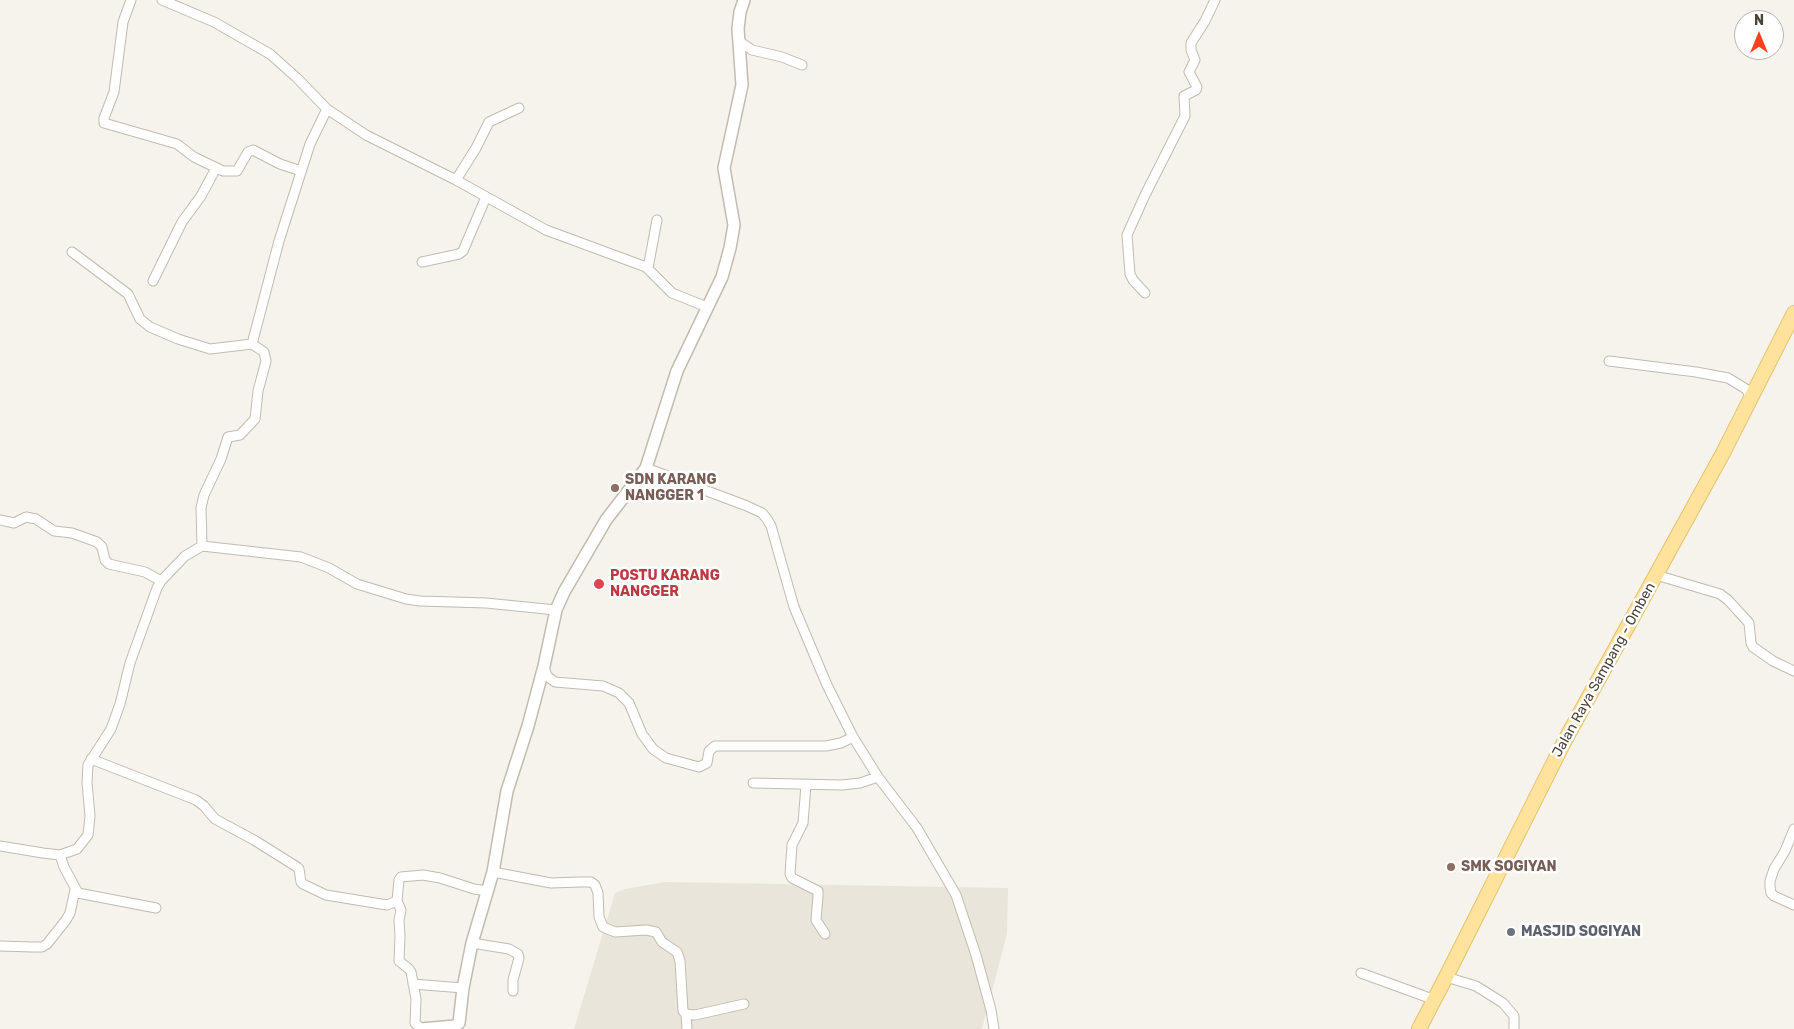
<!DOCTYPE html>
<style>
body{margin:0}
#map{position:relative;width:1794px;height:1029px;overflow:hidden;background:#f6f3ec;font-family:Rubik,sans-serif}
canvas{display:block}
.north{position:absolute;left:1734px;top:10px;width:50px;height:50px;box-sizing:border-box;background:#fff;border:1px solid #b7b4b0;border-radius:50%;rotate:0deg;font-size:14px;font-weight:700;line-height:20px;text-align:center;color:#4b4439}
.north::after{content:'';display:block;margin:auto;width:18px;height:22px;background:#fc3f1d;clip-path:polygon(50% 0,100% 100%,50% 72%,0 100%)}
</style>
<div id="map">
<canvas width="1794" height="1029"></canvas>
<div class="north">N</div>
</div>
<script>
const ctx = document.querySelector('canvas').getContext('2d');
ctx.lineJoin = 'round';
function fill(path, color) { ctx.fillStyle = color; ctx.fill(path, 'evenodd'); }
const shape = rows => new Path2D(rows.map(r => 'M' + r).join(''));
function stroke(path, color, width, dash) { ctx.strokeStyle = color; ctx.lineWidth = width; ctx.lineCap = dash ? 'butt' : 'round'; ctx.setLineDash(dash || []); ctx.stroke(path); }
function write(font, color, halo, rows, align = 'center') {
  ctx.font = font + ' Rubik,sans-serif'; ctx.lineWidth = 5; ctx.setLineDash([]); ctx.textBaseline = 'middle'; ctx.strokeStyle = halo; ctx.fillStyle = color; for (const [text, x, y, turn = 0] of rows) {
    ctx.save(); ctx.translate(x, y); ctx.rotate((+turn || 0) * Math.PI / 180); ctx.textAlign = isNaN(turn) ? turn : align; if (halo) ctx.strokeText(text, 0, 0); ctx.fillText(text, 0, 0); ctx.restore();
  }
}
const residential = shape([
 [665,882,1008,888,1007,934,982,1029,574,1029,615,893,625,889]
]);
const minor = shape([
 [131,0,123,22,114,92,104,118,104,123,177,144,194,157,223,171,237,171,248,152,253,150,280,164,301,171],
 [162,0,214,22,270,54,297,78,327,109,366,135,456,180,546,230,646,267,672,293,707,307],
 [739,41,752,50,782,57,802,65],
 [456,180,476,148,489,122,519,108],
 [422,262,459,254,463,251,486,197],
 [648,268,657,220],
 [153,281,182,222,201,196,216,168],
 [1145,293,1133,280,1130,274,1127,235,1145,195,1185,116,1184,96,1196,90,1197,87,1189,72,1195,60,1191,50,1191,43,1205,21,1215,0],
 [252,344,279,241,310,144,327,109],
 [1609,361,1696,372,1728,378,1746,389,1751,397],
 [646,468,747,506,762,513,767,519,771,526,794,607,827,685,853,737,878,777,917,828,956,895,976,955,991,1010,994,1029],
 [0,520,14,523,26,517,36,519,54,531,72,533,97,542,102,547,105,560,109,564,145,572,161,581],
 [202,546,301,557,329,568,357,584,406,599,420,601,486,603,556,610],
 [1656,575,1720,594,1728,600,1749,623,1751,643,1753,647,1773,661,1794,671],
 [544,667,547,676,555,682,603,686,619,693,629,703,642,734,653,749,666,758,699,767,707,763,709,751,715,746,826,746,841,743,853,737],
 [91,759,196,800,204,806,215,819,254,840,297,867,299,869,301,882,303,884,326,895,387,905,397,901,399,880,401,877,423,875,440,878,474,889,487,891],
 [753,783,842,785,860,783,878,777],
 [806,785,803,823,792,845,790,874,792,878,818,891,818,896,816,920,825,934],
 [1794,829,1785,851,1774,869,1770,881,1770,887,1771,893,1774,896,1794,905],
 [0,846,43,853,60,855,77,849,88,835,90,816,87,782,88,765,111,729,120,704,130,663,157,588,161,581,185,556,202,546,201,508,204,495,221,459,228,437,240,435,255,419,258,391,266,361,264,352,252,344,210,349,178,339,150,327,140,319,128,294,72,252],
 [60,855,64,867,78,893,156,908],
 [493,872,551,883,580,882,591,882,595,885,598,893,599,917,603,927,615,932,646,930,656,932,662,942,677,952,680,961,683,1011,686,1014,695,1015,744,1004],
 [397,901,401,910,399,920,400,936,399,961,409,969,411,972,416,999,415,1023,421,1029],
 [472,943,509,949,518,954,519,958,513,980,513,991],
 [0,946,32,947,42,947,47,944,66,920,70,913,75,890],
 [1361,973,1435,1000],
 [1446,977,1476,986,1503,1003,1514,1016,1514,1029],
 [413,984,463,988],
 [686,1014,687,1029]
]);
const tertiary = shape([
 [421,1029,455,1026,459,1023,463,988,472,943,493,872,507,791,528,726,544,666,556,610,564,592,606,520,646,468,677,371,722,277,730,248,734,225,724,168,742,85,738,29,740,12,744,0]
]);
const primary = shape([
 [1419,1029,1446,977,1564,742,1723,453,1794,313]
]);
const markers = [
 [615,488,5,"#8d6e63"],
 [599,584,6,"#e0444e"],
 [1451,867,5,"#8d6e63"],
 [1511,932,5,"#6b7280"]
];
const educationNames = [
 ["SDN KARANG",625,480],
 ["NANGGER 1",625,496],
 ["SMK SOGIYAN",1461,867]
];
const healthNames = [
 ["POSTU KARANG",610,576],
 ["NANGGER",610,592]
];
const streetNames = [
 ["Jalan Raya Sampang - Omben",1604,670,-61]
];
const worshipNames = [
 ["MASJID SOGIYAN",1521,932]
];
fill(residential, '#eae5da');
stroke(minor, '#c2bbae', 11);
stroke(tertiary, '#c2bbae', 14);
stroke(primary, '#e6c16a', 16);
stroke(minor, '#fff', 9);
stroke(tertiary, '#fff', 11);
stroke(primary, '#ffe39c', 14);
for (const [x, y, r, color] of markers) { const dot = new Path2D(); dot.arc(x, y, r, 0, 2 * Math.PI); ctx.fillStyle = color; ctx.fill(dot); stroke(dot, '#fff', 2); }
write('bold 14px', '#785e54', '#fff', educationNames, 'left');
write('bold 14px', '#be3a42', '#fff', healthNames, 'left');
write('14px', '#4b4439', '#fff', streetNames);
write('bold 14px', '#5b616d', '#fff', worshipNames, 'left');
</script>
